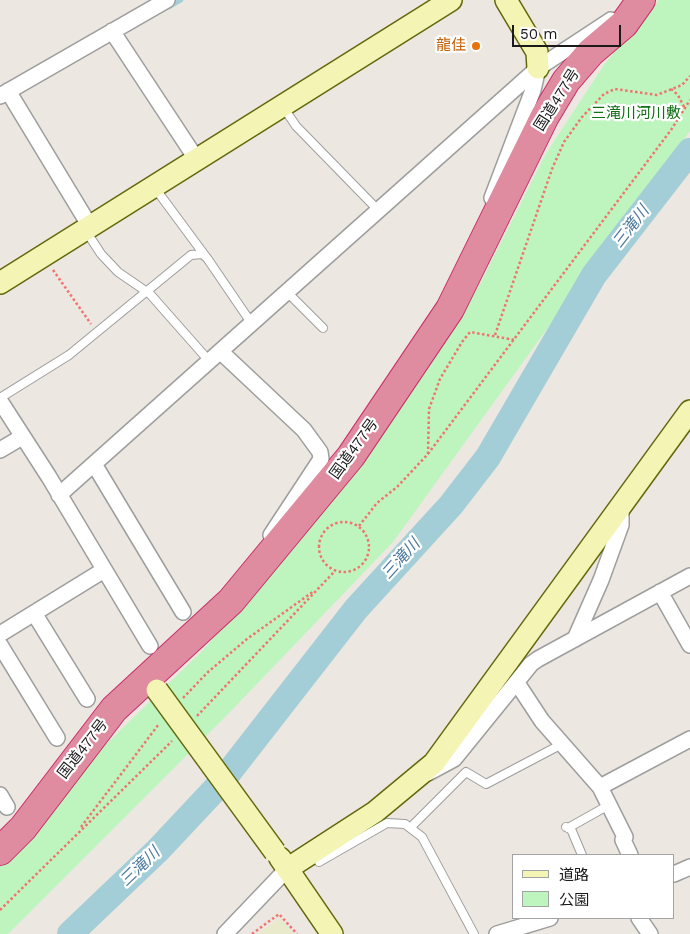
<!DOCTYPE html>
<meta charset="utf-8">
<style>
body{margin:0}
#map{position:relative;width:690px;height:934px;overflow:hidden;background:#ece7e0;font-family:"Work Sans","Noto Sans JP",sans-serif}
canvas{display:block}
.legend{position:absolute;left:512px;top:854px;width:162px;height:65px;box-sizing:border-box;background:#fff;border:1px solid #a3a3a3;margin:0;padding:6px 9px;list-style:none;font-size:15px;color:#1a1a1a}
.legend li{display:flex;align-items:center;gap:10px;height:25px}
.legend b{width:25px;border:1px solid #a3a3a3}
.scale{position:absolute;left:512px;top:25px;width:109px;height:22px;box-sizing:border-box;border:2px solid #1a1a1a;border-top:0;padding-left:6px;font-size:15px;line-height:18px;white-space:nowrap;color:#1a1a1a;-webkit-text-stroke:4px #fff;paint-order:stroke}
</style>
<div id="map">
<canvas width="690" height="934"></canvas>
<ul class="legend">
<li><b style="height:6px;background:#f4f4b5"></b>道路</li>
<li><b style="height:14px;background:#bef5bf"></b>公園</li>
</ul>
<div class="scale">50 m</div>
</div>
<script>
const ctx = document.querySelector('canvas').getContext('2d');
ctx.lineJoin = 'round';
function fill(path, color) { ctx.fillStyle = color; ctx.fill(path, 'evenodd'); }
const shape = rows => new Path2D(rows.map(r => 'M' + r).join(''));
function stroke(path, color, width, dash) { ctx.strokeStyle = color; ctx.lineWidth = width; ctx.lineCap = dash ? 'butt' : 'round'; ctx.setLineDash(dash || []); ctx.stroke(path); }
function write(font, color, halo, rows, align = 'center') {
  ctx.font = font + ' "Work Sans","Noto Sans JP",sans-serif'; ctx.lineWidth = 4.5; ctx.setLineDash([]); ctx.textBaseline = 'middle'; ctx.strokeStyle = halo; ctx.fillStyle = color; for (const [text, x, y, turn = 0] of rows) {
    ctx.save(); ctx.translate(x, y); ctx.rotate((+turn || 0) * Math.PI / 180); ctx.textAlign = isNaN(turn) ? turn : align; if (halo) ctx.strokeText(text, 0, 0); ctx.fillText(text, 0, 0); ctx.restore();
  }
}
const farmland = shape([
 [280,918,294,934,257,934]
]);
const park = shape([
 [659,0,690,0,690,131,393,542,230,712,8,934,0,934,0,866,11,857,97,753,204,649,360,467,480,284,545,155,606,62]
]);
const stream = shape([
 [169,7,181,0]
]);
const river = shape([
 [70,934,158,850,219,785,356,609,451,505,488,457,594,275,690,151]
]);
const path = shape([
 [671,89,678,95,685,109],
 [53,270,91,324],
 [495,335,552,169,564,142,582,117,604,94,615,89,657,95,682,85,690,76],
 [428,454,429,409,440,379,462,342,470,332,515,340],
 '319 547a25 25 0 1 1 50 0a25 25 0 1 1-50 0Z',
 [359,526,377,503,397,487,428,454,671,130,690,100],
 [183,698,208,672,247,639,314,591],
 [197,716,335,571],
 [81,827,159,724],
 [0,910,172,741],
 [252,934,279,914,297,934]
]);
const lane = shape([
 [284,108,296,126,379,211],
 [155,188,206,257],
 [86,231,101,254,118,272,150,294,210,362],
 [288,293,323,328],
 [0,398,69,355,191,255,202,254,207,258,252,324],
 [411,827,466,772,486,784,562,744],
 [566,827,571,829,582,855],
 [568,828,609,805],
 [319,862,387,823,405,824,422,837,474,934]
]);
const street = shape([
 [112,31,197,160],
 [8,91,91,228],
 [0,96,167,0],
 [492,198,533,90,538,68],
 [221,352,304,430,320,452,321,459,271,535],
 [0,401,49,477,150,646],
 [0,450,22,437],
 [94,464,183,612],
 [59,495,538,68,611,20],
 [660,592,690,645],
 [34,613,87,699],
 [0,634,104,570],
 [575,639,601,580,621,525,621,506],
 [0,645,57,738],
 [517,683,542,721,600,787,625,837,623,840,630,855],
 [428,773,454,759,531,664,538,659,690,576],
 [600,787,690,739],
 [0,795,7,807],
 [674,874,690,867],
 [639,918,650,934],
 [225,934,287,869],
 [497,934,550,918]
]);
const secondary = shape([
 [506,0,537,52,538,68],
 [0,283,451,0],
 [280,858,332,934],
 [287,869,375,812,434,763,690,411]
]);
const highway = shape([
 [0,851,23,828,114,709,231,601,351,456,450,309,545,116,566,81,591,52,624,24,641,0]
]);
const secondaryBridge = shape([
 [157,690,275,852]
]);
const markers = [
 [476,46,5,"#e8710a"]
];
const foodNames = [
 ["龍佳",466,46]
];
const streetNames = [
 ["国道477号",557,100,-58],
 ["国道477号",354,449,-54],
 ["国道477号",83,749,-52]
];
const parkNames = [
 ["三滝川河川敷",636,114]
];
const waterNames = [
 ["三滝川",631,227,-52],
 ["三滝川",401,559,-48],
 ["三滝川",140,867,-44]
];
fill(farmland, '#e9eacc');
fill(park, '#bef5bf');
stroke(stream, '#a3ced7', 4.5);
stroke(river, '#a3ced7', 26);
stroke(lane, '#9e9e9e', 10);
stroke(street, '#9e9e9e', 18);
stroke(secondary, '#63680b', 24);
stroke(highway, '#c92e6c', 30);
stroke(path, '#f0736d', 2.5, [2.5, 2.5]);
stroke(lane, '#fff', 8);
stroke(street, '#fff', 15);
stroke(secondary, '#f4f4b5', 21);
stroke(highway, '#df8ba0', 28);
stroke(secondaryBridge, '#63680b', 24, []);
stroke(secondaryBridge, '#f4f4b5', 21);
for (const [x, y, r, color] of markers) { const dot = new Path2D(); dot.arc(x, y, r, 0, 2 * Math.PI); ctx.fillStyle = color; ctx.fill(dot); stroke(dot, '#fff', 2); }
write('15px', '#c56008', '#fff', foodNames, 'right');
write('15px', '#1a1a1a', '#fff', streetNames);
write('15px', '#116f14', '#fff', parkNames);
write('italic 16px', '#4b789c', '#fff', waterNames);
</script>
